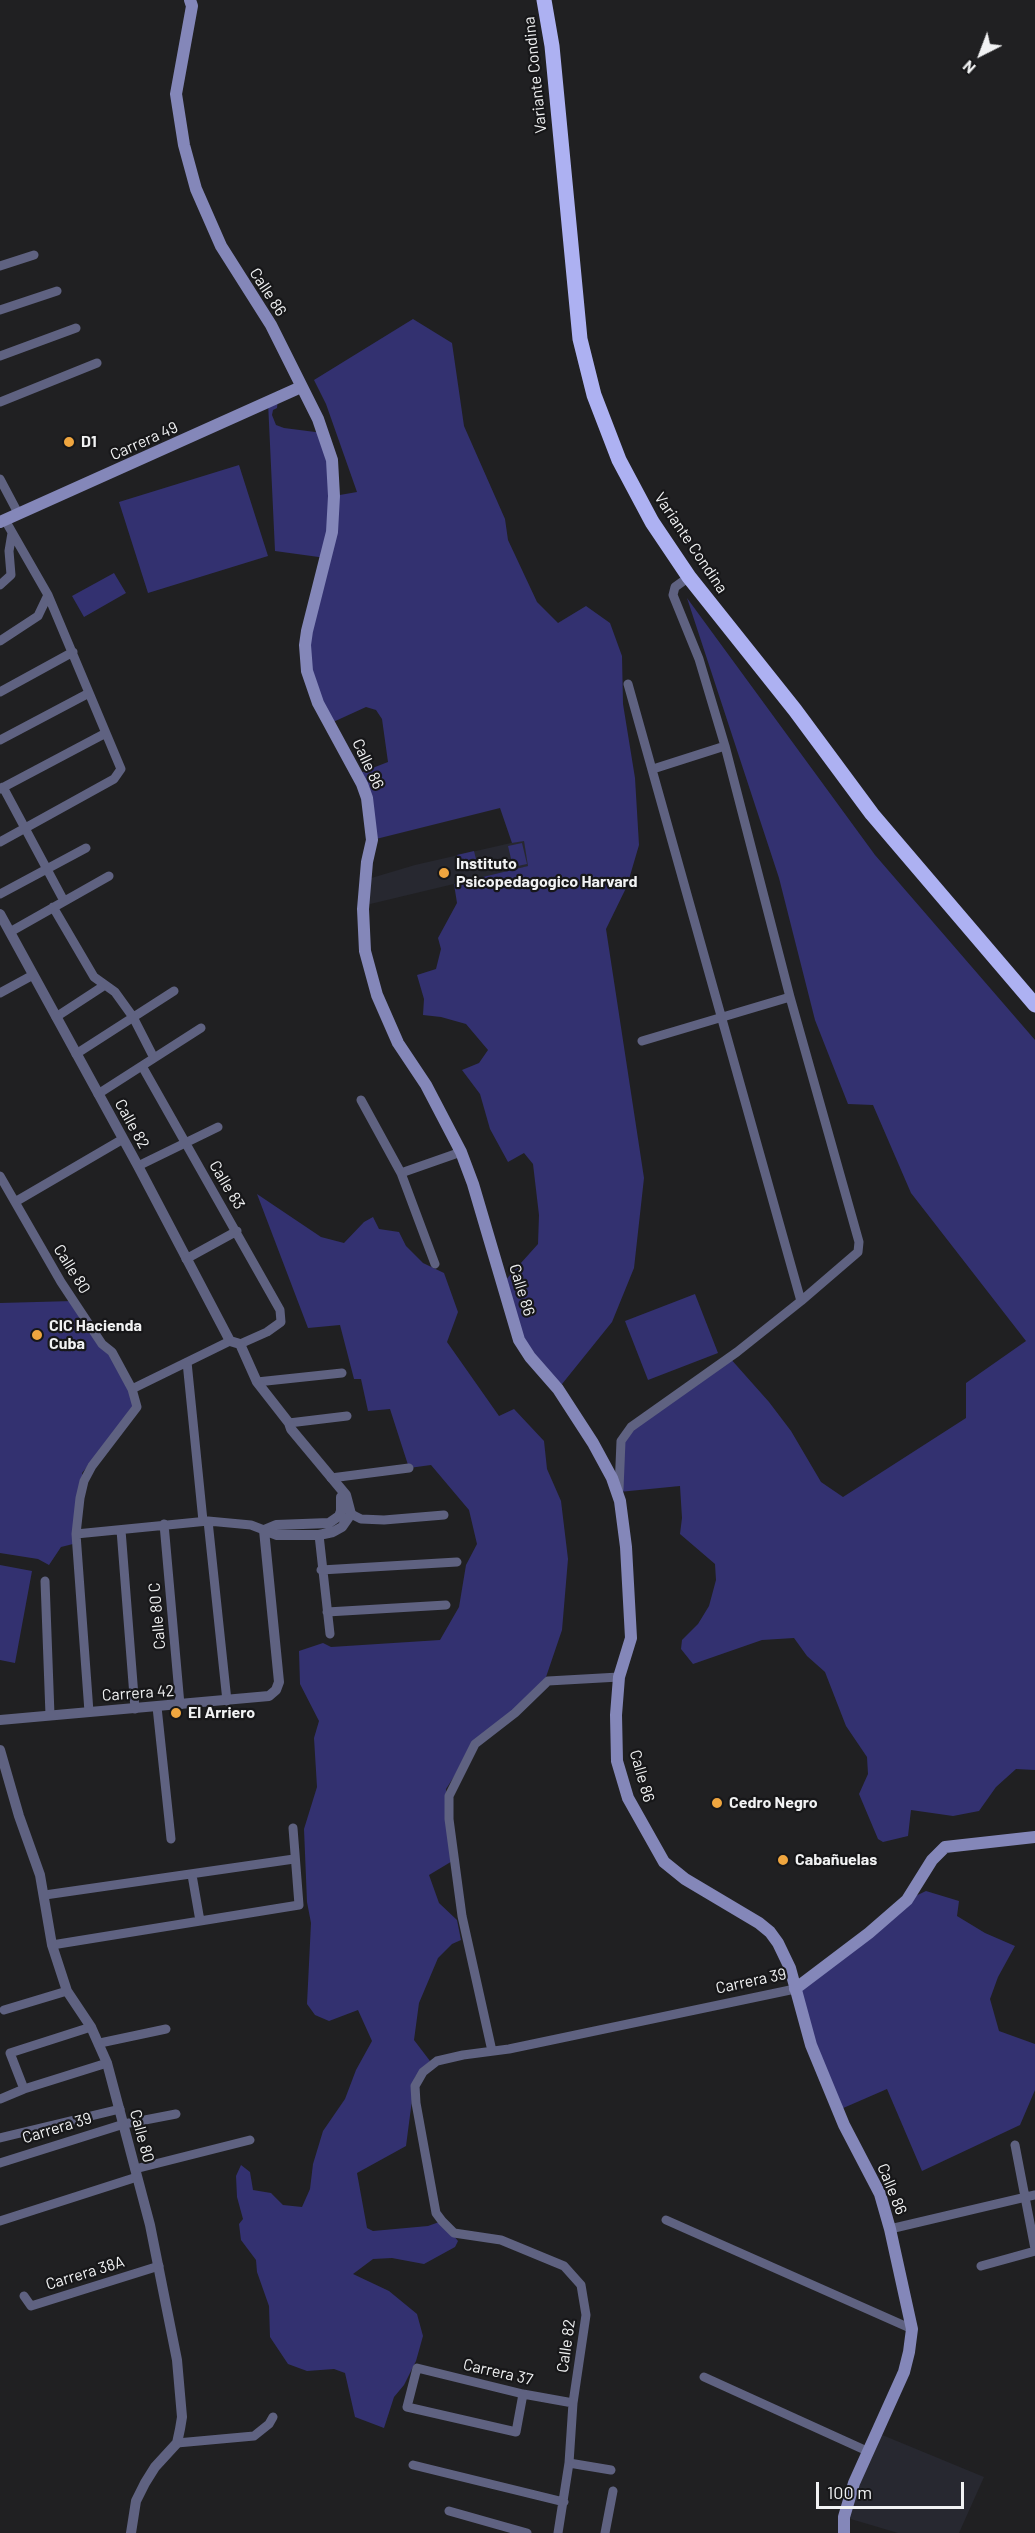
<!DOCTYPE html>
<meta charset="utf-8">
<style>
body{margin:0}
#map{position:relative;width:1035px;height:2533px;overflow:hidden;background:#202022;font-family:Barlow,sans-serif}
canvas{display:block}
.north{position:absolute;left:951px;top:24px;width:60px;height:60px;-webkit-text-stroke:4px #171719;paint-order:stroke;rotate:222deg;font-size:16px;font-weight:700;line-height:24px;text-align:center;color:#f1f2f3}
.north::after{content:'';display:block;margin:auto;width:21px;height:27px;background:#f1f2f3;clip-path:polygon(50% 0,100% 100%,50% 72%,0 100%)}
.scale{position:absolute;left:816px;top:2482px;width:148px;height:27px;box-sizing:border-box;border:3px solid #f1f2f3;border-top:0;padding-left:8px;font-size:18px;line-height:21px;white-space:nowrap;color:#f1f2f3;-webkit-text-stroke:4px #171719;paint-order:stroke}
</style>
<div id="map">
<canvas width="1035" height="2533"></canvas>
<div class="north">N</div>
<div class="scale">100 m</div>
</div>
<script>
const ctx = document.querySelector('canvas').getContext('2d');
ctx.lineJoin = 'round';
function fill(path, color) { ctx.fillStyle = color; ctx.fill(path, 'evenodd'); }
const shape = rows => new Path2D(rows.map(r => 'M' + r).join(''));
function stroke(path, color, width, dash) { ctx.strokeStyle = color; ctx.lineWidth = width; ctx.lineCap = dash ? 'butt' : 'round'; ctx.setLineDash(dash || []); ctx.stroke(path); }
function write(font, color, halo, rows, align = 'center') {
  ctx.font = font + ' Barlow,sans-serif'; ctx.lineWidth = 4.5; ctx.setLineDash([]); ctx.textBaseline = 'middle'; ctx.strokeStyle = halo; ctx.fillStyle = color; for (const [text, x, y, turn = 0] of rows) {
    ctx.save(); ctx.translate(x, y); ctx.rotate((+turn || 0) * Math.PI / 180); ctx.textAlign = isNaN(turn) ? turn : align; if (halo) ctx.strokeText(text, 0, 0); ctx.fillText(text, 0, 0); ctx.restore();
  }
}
const built = shape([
 [524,840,529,866,366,905,368,879,415,865],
 [875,2432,984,2477,959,2533,898,2533,844,2517]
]);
const green = shape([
 [413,319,452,343,464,426,505,519,508,540,537,602,558,623,586,606,610,623,622,656,623,704,635,778,639,845,627,886,606,929,644,1178,634,1268,612,1322,558,1389,519,1340,503,1283,538,1244,539,1215,533,1164,524,1153,508,1162,490,1129,480,1094,462,1070,479,1063,488,1050,466,1024,441,1017,423,1015,424,999,417,975,436,969,441,949,438,938,457,903,454,884,528,866,524,841,512,843,500,808,372,840,357,774,388,762,382,719,376,710,366,707,331,723,306,661,326,558,275,551,268,402,278,399,277,408,273,410,272,415,276,425,284,428,323,433,334,496,357,492,326,404,314,380],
 [239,465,268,556,148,593,119,502],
 [114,573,126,593,84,617,72,596],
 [687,598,875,855,1035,1040,1035,1770,1016,1769,996,1787,979,1811,953,1816,911,1810,908,1836,883,1842,878,1839,859,1794,868,1774,867,1757,846,1726,825,1672,807,1656,794,1638,762,1640,693,1664,681,1649,682,1640,698,1624,709,1606,716,1580,715,1564,680,1534,682,1518,680,1486,619,1492,624,1437,729,1357,769,1402,791,1431,821,1482,843,1497,966,1418,966,1383,1026,1341,911,1193,873,1105,848,1104,815,1020,779,878],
 [522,843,527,864,513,867,508,846],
 [474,851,477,863,459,868,457,855],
 [257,1194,321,1237,344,1243,364,1222,373,1217,379,1229,399,1232,406,1246,423,1263,444,1273,458,1312,447,1342,499,1416,514,1409,544,1441,547,1469,561,1501,568,1559,562,1630,546,1677,515,1713,475,1744,446,1789,454,1860,429,1875,439,1903,457,1920,461,1940,452,1944,438,1958,419,2003,414,2040,430,2061,415,2077,406,2146,357,2173,367,2228,373,2231,428,2226,442,2221,458,2241,455,2247,424,2264,392,2258,373,2259,353,2274,389,2291,417,2314,423,2336,416,2361,404,2385,394,2397,384,2428,355,2417,345,2373,334,2369,307,2371,288,2364,270,2337,269,2306,257,2272,256,2260,241,2240,239,2224,243,2219,237,2197,236,2176,241,2165,250,2172,253,2190,271,2193,283,2205,302,2207,310,2189,313,2164,323,2131,345,2099,356,2070,372,2041,358,2010,329,2021,315,2015,307,2004,311,1923,307,1902,304,1829,317,1787,314,1738,319,1721,300,1684,299,1651,323,1643,331,1647,440,1640,459,1607,466,1565,477,1544,469,1510,431,1465,409,1468,390,1409,368,1411,361,1379,354,1379,340,1325,308,1328],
 [695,1294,718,1353,648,1380,625,1321],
 [73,1301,112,1352,137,1407,82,1473,84,1481,77,1543,61,1547,49,1565,38,1559,0,1553,0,1303],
 [0,1565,32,1571,15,1663,0,1660],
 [926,1891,959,1901,957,1916,985,1933,1015,1946,998,1977,990,1999,999,2031,1035,2044,1035,2090,1020,2125,922,2171,887,2089,841,2109,816,2049,798,1989,907,1900]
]);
const minor = shape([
 [0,266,34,255],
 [0,310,57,291],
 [0,356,76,328],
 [0,402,97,363],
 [0,479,18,513],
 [0,585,11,575,9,551,12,533],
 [0,641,38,616,48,595],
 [628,684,801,1301],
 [0,692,73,652],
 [0,740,89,693],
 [653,769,725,746],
 [3,787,64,901],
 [0,789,104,734],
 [0,842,114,779,121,769,48,595,5,520],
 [0,894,86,848],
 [53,907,94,977,115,992,133,1017,154,1058],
 [10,932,109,876],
 [0,993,33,975],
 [56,1017,105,985],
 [642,1041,790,997],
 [76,1054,174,991],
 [142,1066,280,1310,281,1322,267,1332,240,1344],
 [98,1094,201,1028],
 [361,1100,401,1173,435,1264],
 [138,1166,218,1127],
 [401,1173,461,1152],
 [0,1176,61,1282,102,1344,112,1352,132,1389,137,1407,92,1466,84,1481,80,1498,76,1534,89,1712],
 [15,1202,123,1139],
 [186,1259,237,1231],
 [187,1362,203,1521],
 [257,1382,342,1373],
 [132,1389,230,1341],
 [289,1423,347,1416],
 [331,1478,409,1468],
 [619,1489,621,1441,631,1427,737,1352,801,1301,858,1252,859,1242,790,997,725,746,699,659,673,595,675,587,689,577],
 [351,1514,361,1519,384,1520,444,1515],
 [208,1521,227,1701],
 [164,1524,180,1705],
 [121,1530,135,1709],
 [76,1534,208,1521,251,1525,264,1530],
 [319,1535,330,1634],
 [321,1570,457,1562],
 [45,1581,50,1715],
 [327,1612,446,1605],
 [157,1707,171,1839],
 [192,1875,200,1921],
 [45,1895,294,1859],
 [52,1945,299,1905,293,1828],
 [4,2010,67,1991],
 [100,2043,166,2029],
 [492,2051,462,1916,449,1819,449,1796,475,1744,515,1713,548,1681,619,1677],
 [24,2089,10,2053,91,2027],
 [0,2099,24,2089,107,2063],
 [0,2138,120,2109],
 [1015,2145,1035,2249],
 [0,2163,124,2124,176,2114],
 [135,2169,250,2140],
 [666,2220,912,2329],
 [0,2221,137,2177],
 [890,2229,1035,2195],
 [981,2266,1035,2251],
 [24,2296,31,2306,159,2266],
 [704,2377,867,2451],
 [523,2394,516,2432,407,2407,417,2368,523,2394,573,2403],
 [177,2443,254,2436,269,2424,273,2417],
 [569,2463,611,2470],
 [413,2465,564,2502],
 [449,2511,527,2533],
 [558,2533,569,2463,573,2403,586,2315,581,2285,564,2266,501,2240,454,2233,442,2221,436,2213,416,2103,415,2086,423,2072,437,2061,463,2055,509,2049,795,1989],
 [605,2533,613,2491]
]);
const tertiary = shape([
 [0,914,138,1166,230,1341,240,1344,257,1382,289,1423,291,1429,346,1495,351,1514,342,1527,333,1532,319,1535,277,1535,264,1530],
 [264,1530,276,1525,329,1523,339,1516,341,1511,341,1497],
 [0,1720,269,1696,276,1690,279,1682,264,1530],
 [0,1750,19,1816,40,1875,52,1945,67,1991,91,2027,107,2063,150,2225,177,2360,182,2417,180,2429,177,2443,155,2467,145,2483,136,2501,131,2533]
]);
const secondary = shape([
 [190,0,192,6,176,94,184,145,196,189,221,246,271,325,318,419,332,460,334,496,332,532,307,631,305,645,307,671,318,703,362,784,367,798,372,840,367,862,363,909,365,951,377,995,398,1043,426,1085,461,1152,473,1184,519,1340,530,1357,558,1389,593,1443,612,1478,620,1501,626,1547,631,1638,619,1677,616,1715,617,1761,628,1798,664,1862,685,1879,759,1923,770,1932,778,1943,790,1968,811,2045,844,2125,880,2194,890,2229,912,2329,909,2352,904,2372,854,2483,844,2517,844,2533],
 [0,522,301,387],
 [795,1989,869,1933,907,1900,932,1860,945,1847,1035,1837]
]);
const trunk = shape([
 [544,0,552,46,580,339,594,395,619,460,652,522,689,577,795,710,872,814,1035,1005]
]);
const markers = [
 [69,442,6,"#f0a63f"],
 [444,873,6,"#f0a63f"],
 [37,1335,6,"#f0a63f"],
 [176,1713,6,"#f0a63f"],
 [717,1803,6,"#f0a63f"],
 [783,1860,6,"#f0a63f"]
];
const streetNames = [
 ["Variante Condina",535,75,-96],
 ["Calle 86",268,292,57],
 ["Carrera 49",144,441,-24],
 ["Variante Condina",691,543,56],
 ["Calle 86",368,764,65],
 ["Calle 82",132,1124,61],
 ["Calle 83",227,1185,59],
 ["Calle 80",72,1269,58],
 ["Calle 86",522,1290,73],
 ["Calle 80 C",157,1616,-95],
 ["Carrera 42",138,1693,-4],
 ["Calle 86",642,1776,74],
 ["Carrera 39",751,1981,-12],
 ["Carrera 39",57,2128,-17],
 ["Calle 80",142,2136,75],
 ["Calle 86",892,2189,68],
 ["Carrera 38A",85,2273,-17],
 ["Calle 82",566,2346,-82],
 ["Carrera 37",498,2372,13]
];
const poiNames = [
 ["D1",81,442],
 ["Instituto",456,864],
 ["Psicopedagogico Harvard",456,882],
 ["CIC Hacienda",49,1326],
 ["Cuba",49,1344],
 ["El Arriero",188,1713],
 ["Cedro Negro",729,1803],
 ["Cabañuelas",795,1860]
];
fill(built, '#272830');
fill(green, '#333170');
stroke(minor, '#5f6281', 9);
stroke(tertiary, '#5f6281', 10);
stroke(secondary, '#8487b9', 12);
stroke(trunk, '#adb1f2', 15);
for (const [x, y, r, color] of markers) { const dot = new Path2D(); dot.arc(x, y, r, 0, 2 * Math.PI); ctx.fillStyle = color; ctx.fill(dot); stroke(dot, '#171719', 2); }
write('16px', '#f1f2f3', '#171719', streetNames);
write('bold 16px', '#f1f2f3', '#171719', poiNames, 'left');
</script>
